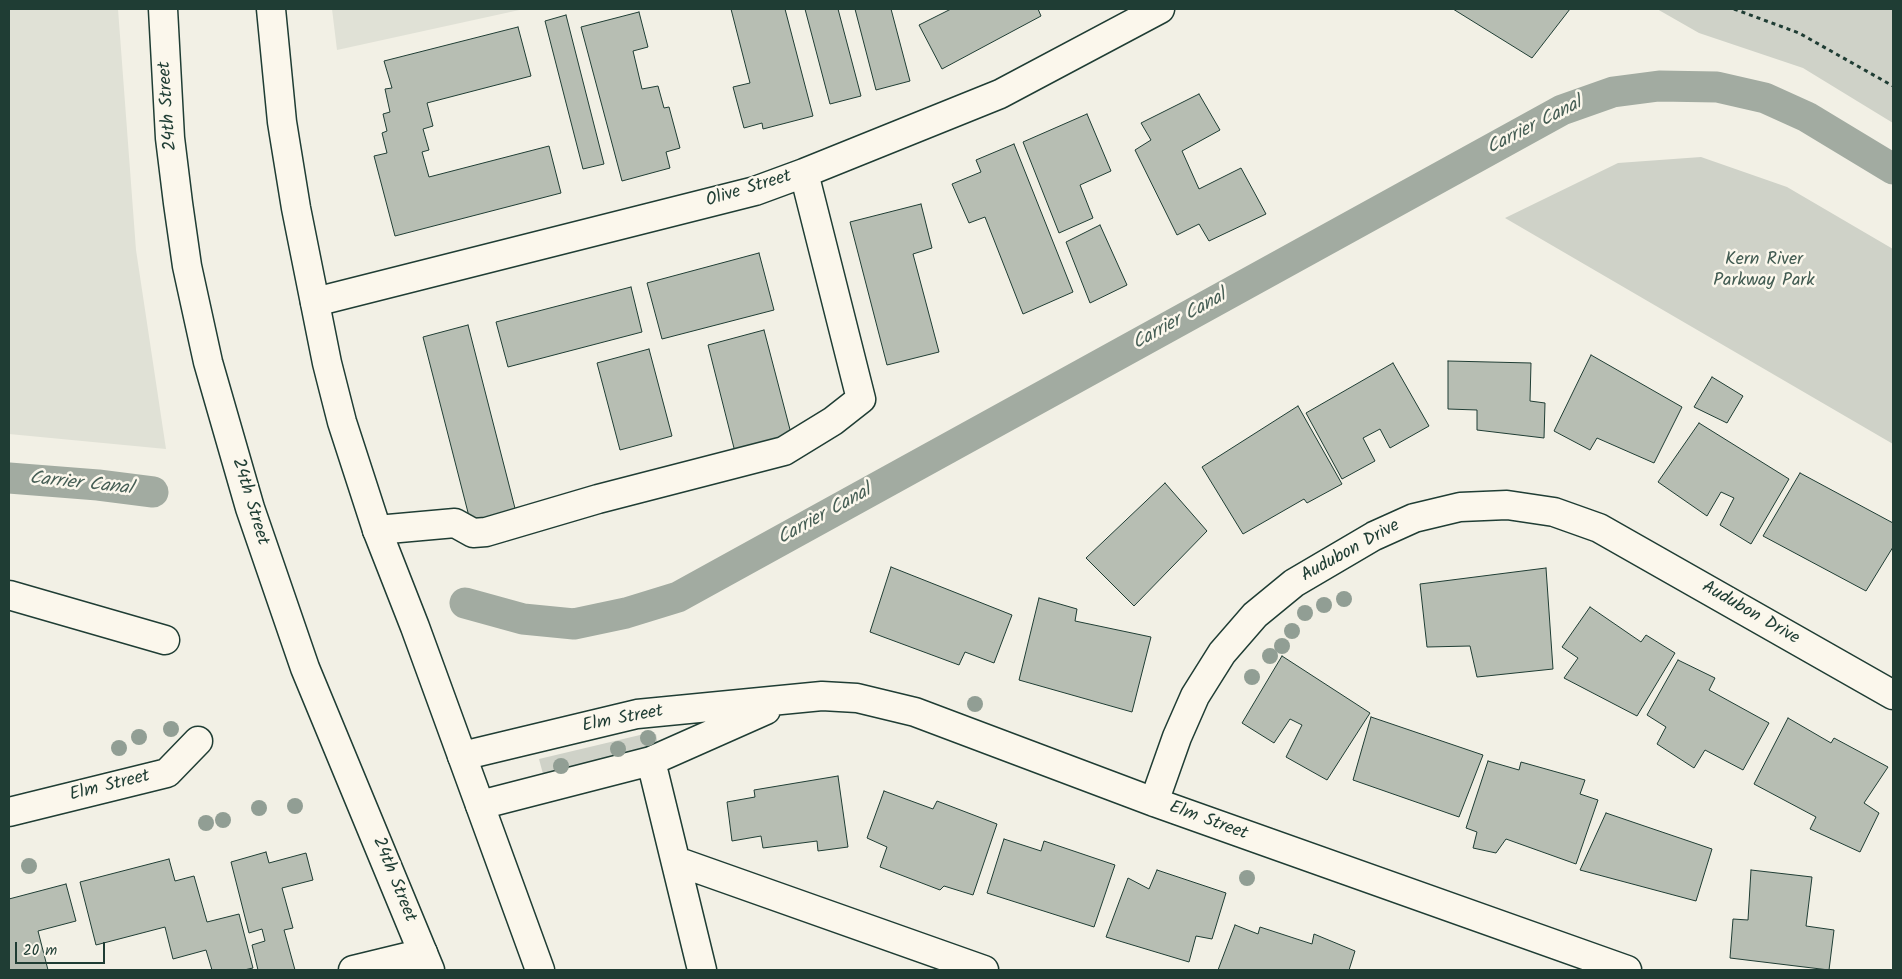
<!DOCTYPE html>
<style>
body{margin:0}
#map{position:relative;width:1902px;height:979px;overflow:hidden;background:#f2f0e5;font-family:Kalam,sans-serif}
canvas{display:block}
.frame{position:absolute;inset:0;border:10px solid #1f3d34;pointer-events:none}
.scale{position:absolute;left:15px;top:942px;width:90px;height:22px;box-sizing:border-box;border:2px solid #1f3d34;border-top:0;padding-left:6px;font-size:15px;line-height:18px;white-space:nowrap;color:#1f3d34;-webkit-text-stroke:4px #fbf7ec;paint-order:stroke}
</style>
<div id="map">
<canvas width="1902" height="979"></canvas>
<div class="frame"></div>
<div class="scale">20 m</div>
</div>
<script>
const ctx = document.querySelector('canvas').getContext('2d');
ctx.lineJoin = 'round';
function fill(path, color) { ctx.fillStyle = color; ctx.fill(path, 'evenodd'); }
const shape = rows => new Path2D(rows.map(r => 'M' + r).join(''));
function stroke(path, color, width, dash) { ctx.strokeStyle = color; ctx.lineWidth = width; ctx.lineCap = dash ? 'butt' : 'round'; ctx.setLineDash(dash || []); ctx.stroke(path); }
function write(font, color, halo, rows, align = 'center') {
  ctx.font = font + ' Kalam,sans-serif'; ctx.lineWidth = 5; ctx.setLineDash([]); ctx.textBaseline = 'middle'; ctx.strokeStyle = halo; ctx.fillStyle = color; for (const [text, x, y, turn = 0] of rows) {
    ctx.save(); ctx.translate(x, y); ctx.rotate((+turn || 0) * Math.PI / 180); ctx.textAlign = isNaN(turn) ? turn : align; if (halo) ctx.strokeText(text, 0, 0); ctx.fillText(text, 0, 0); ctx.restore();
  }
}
const built = shape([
 [9,9,118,9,136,250,166,449,9,434],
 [332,9,524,9,337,50]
]);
const green = shape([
 [1657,9,1893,9,1893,123,1803,68,1699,33],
 [1701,157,1787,187,1893,249,1893,444,1505,218,1618,163],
 [656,734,658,744,643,750,543,774,539,759,640,735]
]);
const canal = shape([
 [9,478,98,485,153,492],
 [465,603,523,619,574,624,626,613,678,597,1562,110,1613,92,1659,86,1717,87,1765,98,1807,117,1893,169]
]);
const building = shape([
 [731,9,785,9,813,116,763,129,762,123,744,128,733,87,750,83,731,9],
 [805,9,838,9,861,96,830,104,805,9],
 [855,9,891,9,910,81,876,90,855,9],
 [951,9,1038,9,1041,16,942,69,919,25,951,9],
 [1453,9,1570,9,1532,58,1453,9],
 [639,12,648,47,633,51,642,89,658,86,664,108,669,107,680,148,666,152,670,168,622,181,581,27,639,12],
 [566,15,604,164,583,169,545,21,566,15],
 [518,27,531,76,427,103,433,126,423,129,429,150,422,152,429,177,549,146,561,193,395,236,374,156,387,153,382,133,387,131,383,114,390,112,385,89,392,88,384,61,518,27],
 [1199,94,1220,130,1182,151,1199,189,1241,168,1266,214,1209,241,1199,224,1177,235,1135,150,1151,140,1141,123,1199,94],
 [1087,114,1111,171,1080,185,1093,218,1059,233,1023,142,1087,114],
 [1014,144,1073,292,1023,314,985,217,969,223,952,184,981,172,976,160,1014,144],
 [921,204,932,248,913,254,939,352,887,365,850,222,921,204],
 [1100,225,1127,285,1090,303,1066,242,1100,225],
 [759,253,774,310,662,339,647,283,759,253],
 [631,287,642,332,508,367,496,322,631,287],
 [468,325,518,520,473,532,423,337,468,325],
 [764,330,793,441,736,456,708,345,764,330],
 [649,349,672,436,620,450,597,363,649,349],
 [1591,355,1682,407,1654,463,1597,438,1590,450,1554,431,1591,355],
 [1448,361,1531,363,1530,401,1545,403,1544,438,1477,430,1477,410,1448,409,1448,361],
 [1393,363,1429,426,1390,448,1380,429,1363,438,1375,461,1342,479,1306,413,1393,363],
 [1712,377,1743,396,1727,423,1694,407,1712,377],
 [1298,406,1342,484,1307,503,1304,499,1243,534,1202,467,1298,406],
 [1699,423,1789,479,1751,544,1720,525,1734,498,1721,492,1707,516,1658,482,1699,423],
 [1800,473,1893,523,1893,547,1866,591,1763,536,1800,473],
 [1165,483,1207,531,1134,606,1086,558,1165,483],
 [891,567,1012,615,994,663,965,652,959,665,870,632,891,567],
 [1546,568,1553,669,1477,677,1470,646,1427,647,1420,584,1546,568],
 [1039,598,1077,609,1075,621,1151,637,1132,712,1019,680,1039,598],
 [1590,607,1641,642,1646,635,1675,653,1637,716,1564,678,1578,658,1562,647,1590,607],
 [1282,656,1370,713,1327,780,1286,757,1302,725,1290,719,1274,743,1242,723,1282,656],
 [1678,660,1715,678,1709,690,1769,723,1743,770,1705,750,1694,768,1657,744,1666,727,1647,715,1678,660],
 [1371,717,1483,755,1459,817,1353,780,1371,717],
 [1788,718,1831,743,1834,738,1888,767,1864,803,1879,813,1860,852,1810,829,1816,817,1754,784,1788,718],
 [1488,761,1519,770,1521,762,1585,780,1580,794,1598,800,1576,864,1506,839,1496,853,1473,848,1477,832,1466,828,1488,761],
 [838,776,848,847,818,851,817,841,763,848,761,836,732,841,727,802,755,797,754,790,838,776],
 [884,791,933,809,937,801,997,824,973,895,944,886,940,890,880,867,887,847,867,838,884,791],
 [1606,813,1712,849,1696,901,1580,870,1606,813],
 [1004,839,1041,851,1044,841,1115,865,1094,927,987,893,1004,839],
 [266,852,269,863,306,853,313,880,282,888,293,928,284,930,295,970,258,970,252,945,265,941,262,929,249,933,231,862,266,852],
 [169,859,175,881,194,876,207,922,239,914,253,968,244,970,212,970,206,950,173,959,165,927,96,945,80,882,169,859],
 [1157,870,1226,893,1212,939,1196,936,1189,962,1106,937,1128,878,1149,889,1157,870],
 [1751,870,1812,877,1806,926,1834,930,1829,970,1730,958,1733,919,1748,920,1751,870],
 [66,884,76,921,38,931,48,970,9,970,9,899,66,884],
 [1235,925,1258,934,1260,927,1312,944,1314,934,1355,951,1349,970,1218,970,1235,925]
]);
const path = shape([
 [1734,9,1799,33,1893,86]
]);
const minor = shape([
 [315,302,755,191,804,173,1000,94,1160,9],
 [377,530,455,523,473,533,486,532,598,499,784,451,833,421,861,399,804,173],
 [9,595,165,640],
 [462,756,637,714,822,696,857,698,915,712,1154,802,1627,970],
 [651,761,702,970],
 [1154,802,1177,737,1195,696,1222,653,1255,615,1294,583,1374,536,1414,518,1460,507,1507,505,1554,512,1599,528,1893,695],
 [480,805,651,761,766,710],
 [9,812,167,773,198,741],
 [676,861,984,970],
 [353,970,423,953]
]);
const major = shape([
 [163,9,170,138,178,203,187,266,208,362,250,508,305,668,430,970],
 [271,9,282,122,296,208,327,363,342,422,377,530,415,627,540,970]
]);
const trees = [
 [1344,599],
 [1324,605],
 [1305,613],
 [1292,631],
 [1282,646],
 [1270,656],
 [1252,677],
 [975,704],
 [171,729],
 [139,737],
 [648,738],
 [119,748],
 [618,749],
 [561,766],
 [295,806],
 [259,808],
 [223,820],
 [206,823],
 [29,866],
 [1247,878]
];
const streetNames = [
 ["24th Street",169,106,-94],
 ["Olive Street",749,190,-17],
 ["24th Street",249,502,73],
 ["Audubon Drive",1351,552,-29],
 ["Audubon Drive",1750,614,30],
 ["Elm Street",623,720,-11],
 ["Elm Street",110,787,-14],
 ["Elm Street",1208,822,20],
 ["24th Street",393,880,68]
];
const parkNames = [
 ["Kern River",1764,261],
 ["Parkway Park",1764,282]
];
const waterNames = [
 ["Carrier Canal",1535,127,-27],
 ["Carrier Canal",1180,321,-29],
 ["Carrier Canal",81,485,6],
 ["Carrier Canal",825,516,-29]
];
fill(built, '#e0e1d6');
fill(green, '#cfd2c8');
stroke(canal, '#a2aba1', 31);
fill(building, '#b7beb3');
stroke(building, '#1f3d34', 1);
stroke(minor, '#1f3d34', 31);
stroke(major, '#1f3d34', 31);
stroke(path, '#1f3d34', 3, [4, 4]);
stroke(minor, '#fbf7ec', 28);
stroke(major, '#fbf7ec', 28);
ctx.fillStyle = '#919e94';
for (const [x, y] of trees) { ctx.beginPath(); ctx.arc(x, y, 8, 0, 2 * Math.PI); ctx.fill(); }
write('18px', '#1f3d34', '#fbf7ec', streetNames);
write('18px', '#425b52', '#fbf7ec', parkNames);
write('italic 19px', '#465e55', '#fbf7ec', waterNames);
</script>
